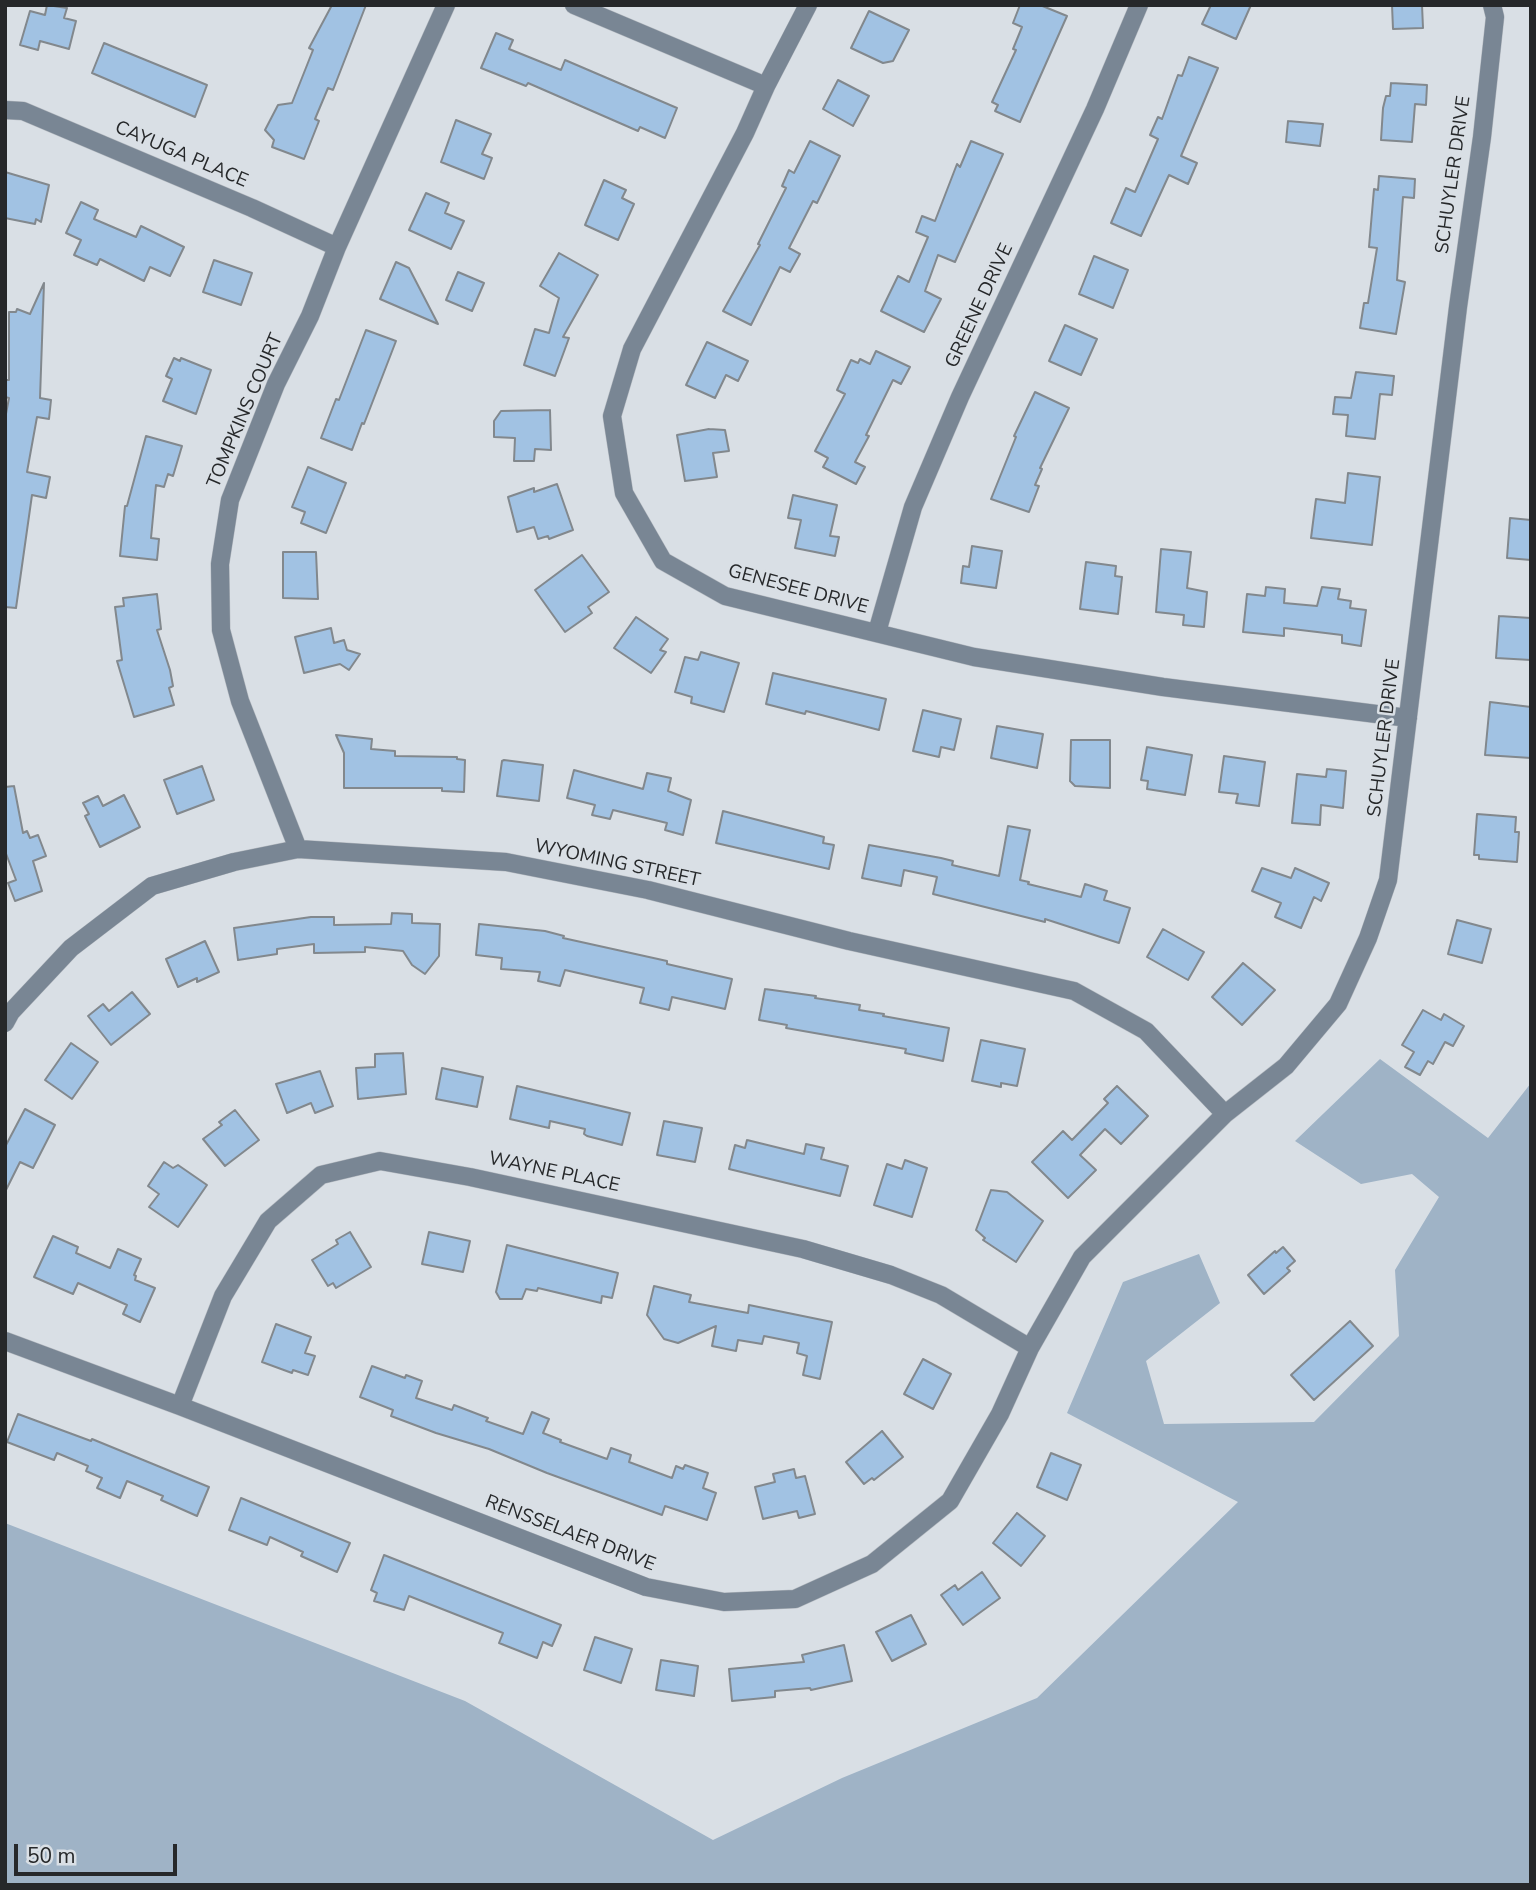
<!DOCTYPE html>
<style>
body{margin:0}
#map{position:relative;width:1536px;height:1890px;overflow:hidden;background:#d9dfe5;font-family:"Nunito Sans",sans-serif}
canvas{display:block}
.frame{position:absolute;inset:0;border:7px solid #26282a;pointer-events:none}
.scale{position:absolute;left:14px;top:1844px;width:163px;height:32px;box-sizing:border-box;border:4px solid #26282a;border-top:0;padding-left:9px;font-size:21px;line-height:24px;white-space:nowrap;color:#26282a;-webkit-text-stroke:5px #d9dfe5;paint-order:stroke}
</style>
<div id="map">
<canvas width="1536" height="1890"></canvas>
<div class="frame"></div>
<div class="scale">50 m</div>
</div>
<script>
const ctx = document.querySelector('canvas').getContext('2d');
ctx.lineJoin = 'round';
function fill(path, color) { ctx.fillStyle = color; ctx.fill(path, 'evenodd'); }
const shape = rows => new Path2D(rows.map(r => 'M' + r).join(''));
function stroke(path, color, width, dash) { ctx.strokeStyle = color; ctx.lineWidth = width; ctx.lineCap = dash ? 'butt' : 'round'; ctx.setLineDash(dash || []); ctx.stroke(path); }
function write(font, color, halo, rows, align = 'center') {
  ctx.font = font + ' "Nunito Sans",sans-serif'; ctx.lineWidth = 5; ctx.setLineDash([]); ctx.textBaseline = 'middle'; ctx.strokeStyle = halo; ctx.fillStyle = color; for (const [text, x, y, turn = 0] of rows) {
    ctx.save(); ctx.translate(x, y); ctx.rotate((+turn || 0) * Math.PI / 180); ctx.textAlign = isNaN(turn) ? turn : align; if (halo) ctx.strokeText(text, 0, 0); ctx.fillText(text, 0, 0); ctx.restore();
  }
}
const green = shape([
 [1380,1059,1488,1138,1531,1083,1531,1885,5,1885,5,1523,465,1701,713,1840,842,1778,1037,1698,1238,1502,1067,1413,1123,1282,1199,1254,1220,1303,1146,1361,1164,1424,1314,1422,1399,1336,1395,1270,1439,1197,1412,1174,1361,1184,1295,1141]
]);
const building = shape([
 [47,5,67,8,64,18,76,21,69,49,40,41,38,50,20,45,30,11,45,15,47,5],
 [332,5,366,5,333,90,328,88,315,119,319,121,304,159,272,147,274,140,265,130,278,105,292,103,313,50,309,48,332,5],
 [1020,5,1040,5,1067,16,1020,122,995,111,998,105,992,102,1016,50,1013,49,1022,27,1013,23,1020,5],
 [1211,5,1251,5,1236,39,1202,24,1211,5],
 [1392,5,1422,5,1423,28,1393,29,1392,5],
 [869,11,909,30,893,61,883,63,851,48,869,11],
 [496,33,513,40,509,49,561,70,565,60,677,108,665,138,640,127,638,131,528,83,526,86,481,68,496,33],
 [104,43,207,85,195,117,92,73,104,43],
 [1189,57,1218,68,1181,156,1197,163,1188,184,1169,175,1141,236,1111,223,1126,188,1135,192,1158,139,1150,135,1158,117,1162,119,1178,75,1182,76,1189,57],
 [838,80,869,96,853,126,823,109,838,80],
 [1391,83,1427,85,1426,105,1415,104,1412,142,1381,140,1383,108,1386,96,1390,96,1391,83],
 [456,120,491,134,482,154,492,158,484,179,441,162,456,120],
 [1288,121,1323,124,1320,146,1286,142,1288,121],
 [810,141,840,156,817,203,813,201,789,248,800,254,790,272,780,267,751,325,723,311,760,245,758,244,786,188,782,186,789,170,794,173,810,141],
 [971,141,1003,154,955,262,938,255,925,291,941,299,924,332,881,311,898,276,909,282,928,237,916,232,922,216,935,221,957,164,960,167,971,141],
 [5,172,49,185,41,222,36,219,35,224,5,218,5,172],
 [1379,176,1415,179,1414,198,1403,197,1397,280,1405,282,1396,334,1360,328,1364,303,1368,303,1377,248,1369,247,1374,189,1378,190,1379,176],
 [604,180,626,190,622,198,634,204,618,240,585,225,604,180],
 [426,193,449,203,445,213,464,221,451,249,409,230,426,193],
 [81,202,98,210,94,219,136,237,141,226,184,247,170,276,150,267,144,281,100,259,97,265,74,255,81,240,66,233,81,202],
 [559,253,598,275,563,337,569,338,555,376,524,365,535,329,549,333,559,298,540,286,559,253],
 [1094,256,1128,270,1113,308,1079,294,1094,256],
 [214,260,252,273,241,305,203,292,214,260],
 [396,262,409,268,438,324,380,299,396,262],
 [458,272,484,283,472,311,446,300,458,272],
 [44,283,40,398,51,400,49,419,37,417,27,472,50,477,46,498,32,495,16,608,5,607,5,419,9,398,5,397,5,380,9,380,9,312,16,312,17,309,30,314,44,283],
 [1065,325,1097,339,1081,375,1049,361,1065,325],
 [366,330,396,341,364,424,362,423,352,450,321,438,336,399,339,400,366,330],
 [707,342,748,361,738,381,726,375,715,398,686,385,707,342],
 [876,351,910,367,901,384,893,380,866,435,869,436,855,462,865,467,856,484,823,467,828,458,815,451,845,394,837,390,851,360,858,363,860,359,870,364,876,351],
 [174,358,180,361,181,358,211,370,196,414,163,401,172,379,166,376,174,358],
 [1356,372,1394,376,1392,395,1380,394,1375,439,1346,436,1348,415,1333,414,1335,397,1351,398,1356,372],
 [1035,392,1069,408,1040,468,1042,469,1035,485,1039,486,1029,512,991,499,1016,437,1014,436,1035,392],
 [550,410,551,450,535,449,534,461,514,461,515,438,494,437,494,421,501,411,550,410],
 [709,429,725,430,729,451,713,453,717,477,685,481,677,435,709,429],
 [146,436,182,446,173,476,168,474,164,487,156,485,151,538,159,539,157,560,120,556,125,506,127,506,146,436],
 [308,467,346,483,326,533,301,523,305,512,292,507,308,467],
 [1348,473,1380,477,1372,545,1311,538,1316,499,1345,503,1348,473],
 [557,484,573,530,549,539,548,536,538,539,534,527,517,532,508,497,534,488,534,492,557,484],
 [793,495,837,505,830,536,839,537,835,556,795,548,801,520,788,518,793,495],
 [1510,518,1531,520,1531,560,1507,558,1510,518],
 [972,546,1002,551,996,588,961,583,963,566,969,567,972,546],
 [1161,549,1191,552,1187,588,1207,592,1204,627,1183,625,1184,615,1156,612,1161,549],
 [283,552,316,552,318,599,283,598,283,552],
 [582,555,609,592,588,607,592,613,565,632,535,590,582,555],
 [1086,562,1116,566,1115,576,1122,577,1118,614,1080,609,1086,562],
 [1266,587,1285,589,1284,603,1317,606,1322,587,1340,589,1338,599,1351,601,1350,608,1366,610,1361,646,1342,643,1342,635,1284,628,1284,636,1243,632,1247,594,1265,596,1266,587],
 [157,594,161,629,157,630,170,670,173,686,169,688,174,705,134,717,117,661,122,660,115,607,124,606,123,598,157,594],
 [1499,616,1531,618,1531,660,1496,658,1499,616],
 [636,617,668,639,660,650,666,652,651,673,614,648,636,617],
 [331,628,334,643,344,640,347,650,360,654,349,670,340,664,304,673,295,637,331,628],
 [701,652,739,663,724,712,691,703,692,697,675,692,685,657,698,660,701,652],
 [773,673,886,699,879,730,806,711,805,714,766,704,773,673],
 [1490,702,1531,707,1531,758,1485,755,1490,702],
 [923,710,961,719,954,750,941,747,939,757,913,751,923,710],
 [997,726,1043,734,1037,768,991,758,997,726],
 [336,735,372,739,371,749,395,751,395,756,457,757,457,759,465,760,464,792,442,791,442,788,344,788,344,753,336,735],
 [1071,740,1110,740,1110,788,1075,786,1070,781,1071,740],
 [1147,747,1192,755,1185,795,1147,789,1148,781,1141,780,1147,747],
 [1224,756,1265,762,1259,806,1236,803,1238,794,1219,792,1224,756],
 [504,760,543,765,539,801,497,796,502,761,504,760],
 [202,766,214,800,177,814,164,780,202,766],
 [1327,769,1346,771,1343,808,1321,805,1320,825,1292,823,1297,774,1326,777,1327,769],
 [574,770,643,789,647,773,671,778,668,791,691,800,683,835,665,830,667,823,613,810,610,819,592,815,595,805,567,798,574,770],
 [14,786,23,833,27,831,30,838,38,835,46,856,33,861,42,891,15,901,8,883,16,880,5,851,5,787,14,786],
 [124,795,140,827,100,847,85,816,89,814,83,803,98,796,103,806,124,795],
 [723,811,824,837,823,843,834,845,829,869,716,843,723,811],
 [1477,814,1516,817,1515,832,1519,832,1517,862,1479,859,1479,855,1474,855,1477,814],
 [1008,826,1030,830,1020,880,1029,882,1028,884,1081,897,1085,884,1107,891,1104,900,1130,908,1119,943,1045,919,1045,922,933,894,937,877,904,870,901,886,862,878,869,845,941,858,953,861,952,865,999,876,1008,826],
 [1262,868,1291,878,1295,868,1329,883,1321,901,1314,897,1301,928,1275,917,1281,903,1252,891,1262,868],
 [392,913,412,914,412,923,440,924,439,956,425,974,412,965,403,951,365,947,365,952,314,953,314,944,277,949,277,954,238,960,234,928,311,917,334,917,334,925,391,924,392,913],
 [1457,920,1491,929,1482,963,1448,954,1457,920],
 [479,924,545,931,564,936,563,938,667,961,667,964,732,979,725,1009,672,997,669,1010,640,1003,644,988,565,970,560,986,538,981,540,972,501,969,502,958,476,955,479,924],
 [1163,929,1204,952,1188,980,1147,957,1163,929],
 [205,941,219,972,197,982,197,978,178,987,166,959,205,941],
 [1243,963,1275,990,1242,1025,1212,997,1243,963],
 [765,989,816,996,815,998,860,1005,859,1010,884,1014,883,1016,949,1028,943,1061,905,1053,906,1049,786,1028,787,1025,759,1020,765,989],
 [132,992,150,1014,111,1045,88,1016,103,1004,109,1011,132,992],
 [1423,1010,1441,1020,1444,1014,1464,1026,1453,1046,1445,1042,1433,1064,1428,1061,1420,1075,1405,1067,1414,1052,1402,1045,1423,1010],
 [981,1040,1025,1049,1017,1086,1001,1083,1001,1087,972,1081,981,1040],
 [71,1043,98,1062,72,1099,45,1080,71,1043],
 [403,1053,406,1094,358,1099,356,1068,375,1067,375,1054,403,1053],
 [442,1068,483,1077,477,1107,436,1099,442,1068],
 [320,1071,333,1106,315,1113,311,1103,287,1113,276,1084,320,1071],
 [517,1086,630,1113,622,1145,587,1136,584,1134,585,1129,550,1121,549,1128,510,1119,517,1086],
 [1117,1086,1148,1116,1121,1144,1105,1129,1080,1155,1096,1170,1068,1198,1032,1162,1063,1131,1072,1140,1108,1103,1104,1099,1117,1086],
 [25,1109,55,1125,33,1168,20,1162,5,1192,5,1147,25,1109],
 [235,1110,259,1140,225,1166,203,1139,222,1125,219,1122,235,1110],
 [664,1121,702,1128,695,1162,657,1155,664,1121],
 [747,1140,804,1154,806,1144,824,1148,821,1159,848,1166,840,1196,729,1169,735,1145,745,1148,747,1140],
 [905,1160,927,1168,912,1217,874,1205,887,1164,902,1169,905,1160],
 [164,1162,173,1168,178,1165,207,1185,178,1227,149,1207,159,1194,148,1186,164,1162],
 [991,1190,1007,1192,1043,1221,1016,1262,983,1240,985,1238,976,1230,991,1190],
 [350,1232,371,1267,336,1288,333,1283,328,1286,312,1260,338,1244,336,1240,350,1232],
 [429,1232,470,1241,463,1272,422,1264,429,1232],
 [53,1236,78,1247,76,1253,110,1268,118,1249,141,1259,134,1275,136,1276,135,1280,155,1288,140,1322,123,1314,127,1305,78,1283,73,1294,34,1277,53,1236],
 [507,1245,618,1273,612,1298,602,1296,601,1303,538,1288,537,1291,526,1289,522,1299,500,1299,496,1292,507,1245],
 [1283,1247,1295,1261,1287,1268,1290,1271,1264,1294,1248,1275,1275,1251,1276,1253,1283,1247],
 [654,1286,691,1295,689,1302,748,1313,749,1305,832,1322,820,1379,803,1375,807,1356,797,1353,799,1343,764,1336,762,1344,738,1340,736,1351,712,1346,716,1326,678,1343,664,1339,647,1315,654,1286],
 [1350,1321,1373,1346,1314,1400,1291,1375,1350,1321],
 [276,1324,311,1337,305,1353,315,1356,308,1375,293,1370,292,1373,262,1362,276,1324],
 [923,1359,951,1374,933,1409,904,1394,923,1359],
 [372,1366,405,1378,406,1375,422,1381,416,1398,452,1410,454,1405,488,1418,486,1421,523,1434,532,1412,549,1419,543,1433,561,1440,560,1442,607,1459,611,1448,631,1455,629,1462,672,1478,676,1466,683,1469,685,1465,708,1473,703,1488,716,1493,707,1520,665,1506,662,1515,547,1473,489,1449,436,1433,391,1416,393,1410,360,1397,372,1366],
 [18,1414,91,1441,92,1439,209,1487,197,1516,161,1500,163,1496,127,1481,120,1498,97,1488,102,1478,86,1471,88,1466,57,1453,54,1460,7,1442,18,1414],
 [882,1431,903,1457,874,1480,872,1478,864,1484,846,1462,882,1431],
 [1051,1453,1081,1465,1067,1500,1037,1487,1051,1453],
 [794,1469,796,1478,805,1476,815,1514,799,1518,797,1511,763,1519,755,1487,775,1482,773,1474,794,1469],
 [241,1498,350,1543,337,1572,301,1556,303,1552,270,1537,267,1545,229,1530,241,1498],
 [1017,1513,1045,1536,1021,1566,993,1543,1017,1513],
 [384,1555,561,1625,552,1646,543,1642,537,1658,499,1643,503,1633,409,1596,404,1610,374,1601,377,1593,371,1590,384,1555],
 [982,1572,1000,1598,963,1625,941,1595,955,1585,958,1590,982,1572],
 [911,1615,926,1644,892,1661,876,1632,911,1615],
 [595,1637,632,1649,621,1683,584,1670,595,1637],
 [844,1645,852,1681,811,1690,810,1688,775,1691,775,1697,732,1701,729,1669,804,1662,802,1655,844,1645],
 [661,1660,698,1666,694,1696,656,1690,661,1660]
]);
const minor = shape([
 [574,5,766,86],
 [808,5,766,86,745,133,632,349,612,416,624,493,663,561,725,596,974,657,1163,687,1408,718],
 [5,110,23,111,252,208,337,247],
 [877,632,913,507,960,397,1095,109,1139,5],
 [298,849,240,701,221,630,220,564,230,500,276,384,310,316,337,247,446,5],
 [5,1023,11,1012,71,948,152,886,234,862,298,849,506,862,648,890,849,941,1074,991,1146,1031,1225,1114],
 [5,1341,180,1406,646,1587,724,1602,795,1599,872,1564,950,1501,1000,1414,1030,1348,1082,1257,1225,1114,1286,1066,1338,1004,1368,938,1388,880,1458,307,1482,137,1495,17,1492,5],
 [180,1406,223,1296,268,1221,321,1175,380,1161,470,1177,803,1249,891,1275,941,1295,1030,1348]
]);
const streetNames = [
 ["CAYUGA PLACE",181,155,23],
 ["SCHUYLER DRIVE",1454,175,-82],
 ["GREENE DRIVE",980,306,-65],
 ["TOMPKINS COURT",246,411,-67],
 ["GENESEE DRIVE",798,590,15],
 ["SCHUYLER DRIVE",1385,738,-83],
 ["WYOMING STREET",617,864,12],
 ["WAYNE PLACE",554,1173,12],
 ["RENSSELAER DRIVE",570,1534,21]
];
fill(green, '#9fb3c6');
fill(building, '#a1c2e3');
stroke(building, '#82888d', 2);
stroke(minor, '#b5bac0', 19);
stroke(minor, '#798694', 18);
write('19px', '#26282a', '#d9dfe5', streetNames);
</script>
